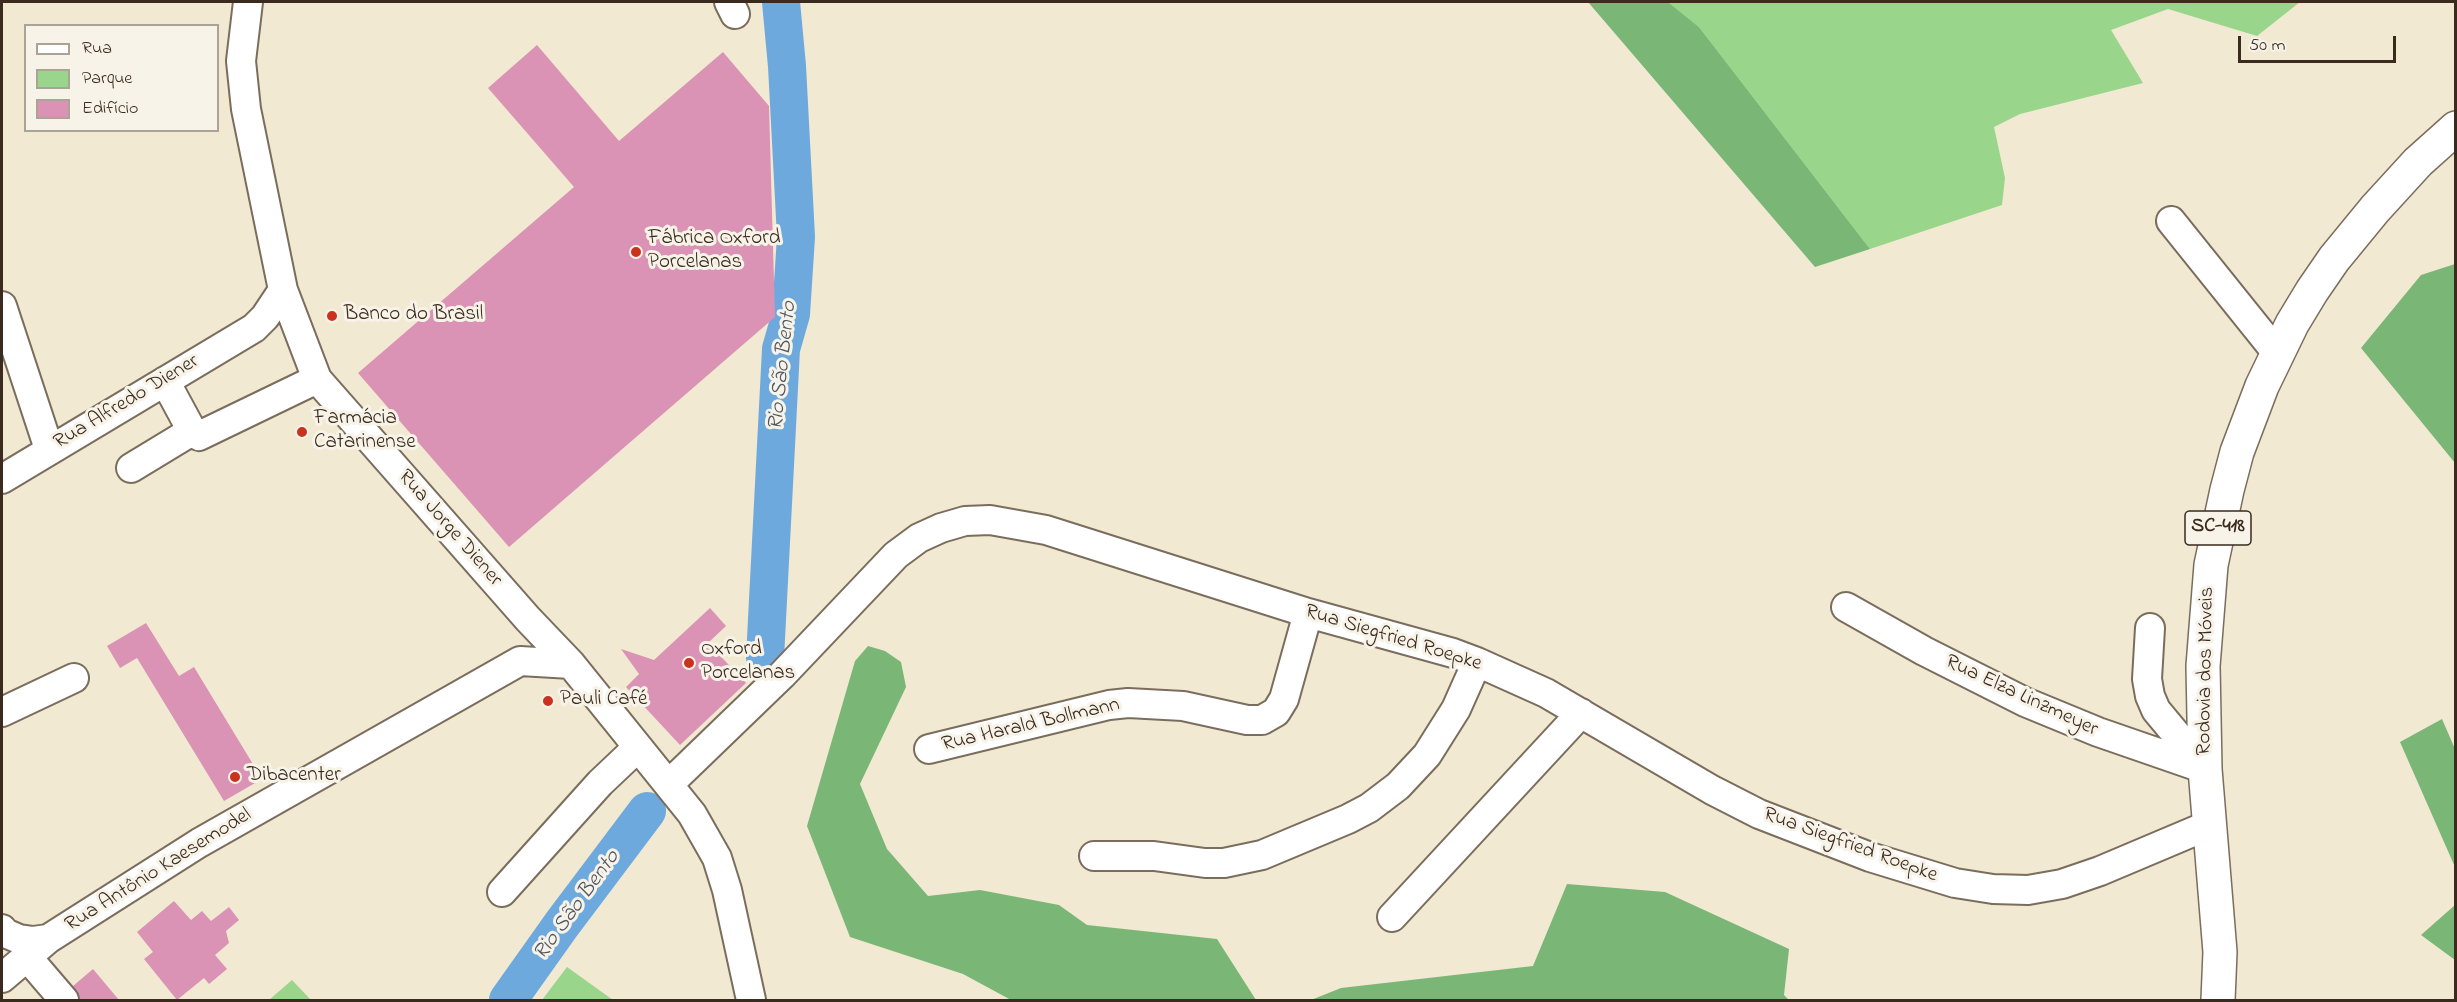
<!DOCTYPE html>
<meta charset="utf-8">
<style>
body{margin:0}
#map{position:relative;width:2457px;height:1002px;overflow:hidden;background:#f1e9d2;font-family:"Indie Flower",sans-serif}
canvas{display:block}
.frame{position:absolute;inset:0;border:3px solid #3b2a1e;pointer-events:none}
.legend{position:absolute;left:24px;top:24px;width:195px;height:108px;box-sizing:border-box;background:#f7f3e8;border:2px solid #aca397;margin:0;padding:8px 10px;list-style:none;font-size:18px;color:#3b2a1e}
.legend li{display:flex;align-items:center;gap:12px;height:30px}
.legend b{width:30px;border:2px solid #aca397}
.scale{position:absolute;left:2238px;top:36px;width:158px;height:27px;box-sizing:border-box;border:3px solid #3b2a1e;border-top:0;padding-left:8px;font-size:18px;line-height:21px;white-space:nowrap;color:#3b2a1e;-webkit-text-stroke:4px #f7f3e8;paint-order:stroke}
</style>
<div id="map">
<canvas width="2457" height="1002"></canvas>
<div class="frame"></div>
<ul class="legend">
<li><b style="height:8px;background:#fff"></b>Rua</li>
<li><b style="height:16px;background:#99d58a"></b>Parque</li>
<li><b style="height:16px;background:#da93b5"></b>Edifício</li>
</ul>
<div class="scale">50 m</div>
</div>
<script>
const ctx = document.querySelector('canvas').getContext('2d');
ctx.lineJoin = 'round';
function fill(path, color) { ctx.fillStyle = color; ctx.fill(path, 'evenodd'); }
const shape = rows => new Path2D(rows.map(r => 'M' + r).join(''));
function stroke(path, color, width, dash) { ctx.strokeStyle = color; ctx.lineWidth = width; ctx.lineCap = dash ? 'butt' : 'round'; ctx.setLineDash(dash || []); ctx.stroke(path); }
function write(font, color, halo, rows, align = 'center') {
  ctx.font = font + ' "Indie Flower",sans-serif'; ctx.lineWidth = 6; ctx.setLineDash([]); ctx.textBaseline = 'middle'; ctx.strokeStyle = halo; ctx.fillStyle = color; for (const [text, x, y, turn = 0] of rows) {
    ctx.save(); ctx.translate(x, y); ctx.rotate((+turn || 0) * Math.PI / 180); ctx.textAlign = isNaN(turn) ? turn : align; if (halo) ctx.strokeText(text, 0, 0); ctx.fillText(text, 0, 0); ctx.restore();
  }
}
const green = shape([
 [1668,2,2300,2,2257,36,2168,9,2111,30,2143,83,2020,114,1994,127,2005,178,2002,205,1870,249,1699,27],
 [567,967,613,1000,542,1000],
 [292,980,311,1000,269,1000]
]);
const forest = shape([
 [1588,2,1668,2,1699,27,1870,249,1815,267],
 [2455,264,2456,264,2455,463,2361,348,2421,275],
 [868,646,885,651,901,662,906,687,860,784,887,849,928,896,980,890,1059,905,1087,925,1217,939,1256,1000,1011,1000,963,974,850,937,807,826,855,661],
 [2442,719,2455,749,2455,867,2400,742],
 [1567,884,1665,892,1789,949,1784,995,1789,1000,1311,1000,1341,988,1533,966],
 [2455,905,2455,960,2421,935]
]);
const river = shape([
 [765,658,781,349,791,314,796,237,787,66,781,2],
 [508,1000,562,924,647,811]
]);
const building = shape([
 [537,45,619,141,723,52,769,106,775,317,509,547,358,373,574,187,488,88],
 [710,608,726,626,708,643,746,683,680,745,626,687,639,674,621,649,654,660],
 [146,623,179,676,194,667,262,779,224,801,137,658,120,668,107,646],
 [174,901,191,920,202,911,211,921,229,907,239,920,226,931,229,943,215,955,227,969,209,984,204,978,177,1000,144,959,153,952,137,932],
 [93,969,119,1000,80,1000,73,986]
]);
const minor = shape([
 [248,2,241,61,246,109,283,290,317,379,528,619,571,664,692,814,717,858,727,890,751,1000],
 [729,2,735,14],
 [2171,221,2277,353],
 [2,306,49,449],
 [165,381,192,431,199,436,317,379],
 [131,468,192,431],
 [2,479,254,328,265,317,283,290],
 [1846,607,1924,651,2025,702,2098,732,2205,769],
 [2150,628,2147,679,2150,696,2156,710,2205,769],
 [2,712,74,678],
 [929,749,1109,705,1128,703,1183,706,1247,720,1262,720,1276,712,1284,699,1308,613],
 [669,784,782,675,896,555,919,538,941,528,965,521,990,520,1046,530,1308,613,1453,653,1477,662,1546,693,1712,790,1759,814,1870,857,1955,883,1993,889,2028,890,2062,884,2100,871,2209,825],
 [1094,856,1154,856,1205,863,1224,863,1262,855,1348,819,1369,808,1398,786,1427,755,1456,709,1477,662],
 [502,892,600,783,637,748],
 [1392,917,1581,713],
 [2,929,5,933,19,939,33,941,48,939],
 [28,958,64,1000],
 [2,978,48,939,199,843,520,661,571,664]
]);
const major = shape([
 [2218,1000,2220,952,2205,769,2203,666,2211,565,2227,490,2237,452,2262,386,2292,324,2312,291,2334,259,2375,209,2418,162,2456,128]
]);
const markers = [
 [636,252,6,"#c8321e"],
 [332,316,6,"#c8321e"],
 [302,432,6,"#c8321e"],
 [689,663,6,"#c8321e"],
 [548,701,6,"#c8321e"],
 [235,777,6,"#c8321e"]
];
const shields = [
 [2218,528,66]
];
const shieldNames = [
 ["SC-418",2218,528]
];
const poiNames = [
 ["Fábrica Oxford",648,240],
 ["Porcelanas",648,264],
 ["Banco do Brasil",344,316],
 ["Farmácia",314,420],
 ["Catarinense",314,444],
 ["Oxford",701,651],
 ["Porcelanas",701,675],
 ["Pauli Café",560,701],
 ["Dibacenter",247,777]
];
const streetNames = [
 ["Rua Alfredo Diener",127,403,-31],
 ["Rua Jorge Diener",449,529,49],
 ["Rua Siegfried Roepke",1393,639,17],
 ["Rodovia dos Móveis",2207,671,-89],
 ["Rua Elza Linzmeyer",2021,697,25],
 ["Rua Harald Bollmann",1031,726,-13],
 ["Rua Siegfried Roepke",1850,846,20],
 ["Rua Antônio Kaesemodel",159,871,-32]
];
const waterNames = [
 ["Rio São Bento",784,366,-84],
 ["Rio São Bento",578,906,-54]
];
fill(green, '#99d58a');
fill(forest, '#7ab676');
stroke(river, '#6ea9de', 38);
fill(building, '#da93b5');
stroke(minor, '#7b6d5d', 32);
stroke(major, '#7b6d5d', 36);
stroke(minor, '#fff', 28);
stroke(major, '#fff', 33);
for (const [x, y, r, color] of markers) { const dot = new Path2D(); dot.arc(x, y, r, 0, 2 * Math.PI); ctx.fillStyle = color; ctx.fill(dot); stroke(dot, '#f7f3e8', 2); }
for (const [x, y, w] of shields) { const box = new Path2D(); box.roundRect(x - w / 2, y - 17, w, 34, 4.5); ctx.fillStyle = '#f7f3e8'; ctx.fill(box); stroke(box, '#3b2a1e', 1.5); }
write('bold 20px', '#3b2a1e', null, shieldNames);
write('21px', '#3b2a1e', '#f7f3e8', poiNames, 'left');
write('21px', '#3b2a1e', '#f7f3e8', streetNames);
write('italic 22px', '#4d5661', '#f7f3e8', waterNames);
</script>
